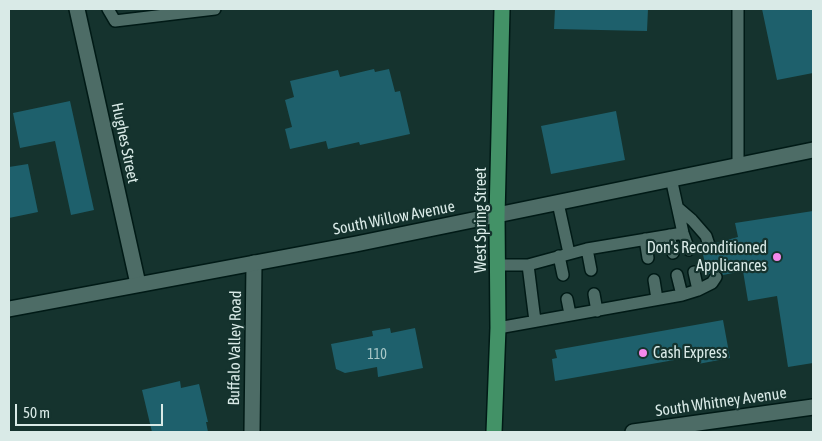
<!DOCTYPE html>
<style>
body{margin:0}
#map{position:relative;width:822px;height:441px;overflow:hidden;background:#15332e;font-family:"Asap Condensed",sans-serif}
canvas{display:block}
.frame{position:absolute;inset:0;border:10px solid #d9eae7;pointer-events:none}
.scale{position:absolute;left:15px;top:404px;width:148px;height:22px;box-sizing:border-box;border:2px solid #d9eae7;border-top:0;padding-left:6px;font-size:15px;line-height:18px;white-space:nowrap;color:#d9eae7;-webkit-text-stroke:4px #15332e;paint-order:stroke}
</style>
<div id="map">
<canvas width="822" height="441"></canvas>
<div class="frame"></div>
<div class="scale">50 m</div>
</div>
<script>
const ctx = document.querySelector('canvas').getContext('2d');
ctx.lineJoin = 'round';
function fill(path, color) { ctx.fillStyle = color; ctx.fill(path, 'evenodd'); }
const shape = rows => new Path2D(rows.map(r => 'M' + r).join(''));
function stroke(path, color, width, dash) { ctx.strokeStyle = color; ctx.lineWidth = width; ctx.lineCap = dash ? 'butt' : 'round'; ctx.setLineDash(dash || []); ctx.stroke(path); }
function write(font, color, halo, rows, align = 'center') {
  ctx.font = font + ' "Asap Condensed",sans-serif'; ctx.lineWidth = 4.5; ctx.setLineDash([]); ctx.textBaseline = 'middle'; ctx.strokeStyle = halo; ctx.fillStyle = color; for (const [text, x, y, turn = 0] of rows) {
    ctx.save(); ctx.translate(x, y); ctx.rotate((+turn || 0) * Math.PI / 180); ctx.textAlign = isNaN(turn) ? turn : align; if (halo) ctx.strokeText(text, 0, 0); ctx.fillText(text, 0, 0); ctx.restore();
  }
}
const building = shape([
 [555,9,648,9,647,31,554,29],
 [762,9,813,9,813,73,777,80],
 [374,69,375,72,389,69,395,92,400,91,410,134,360,145,359,142,328,149,326,141,290,149,285,129,292,127,285,100,294,97,290,81,338,70,340,77],
 [70,101,94,210,71,215,55,141,20,148,13,113],
 [616,111,625,160,551,174,541,126],
 [28,164,38,212,9,218,9,167],
 [813,211,813,363,788,367,777,296,748,301,743,271,723,275,721,271,716,270,712,271,708,276,701,246,704,251,711,252,715,250,716,243,738,237,735,223],
 [723,320,730,358,698,364,697,356,555,381,552,359,557,358,555,350],
 [390,328,391,333,415,328,423,368,378,377,377,367,345,373,336,369,331,344,373,336,372,331],
 [180,381,181,388,199,384,208,422,206,422,208,432,152,432,142,390]
]);
const lane = shape([
 [108,9,115,21,215,9],
 [738,165,738,9],
 [671,178,683,233,689,250],
 [558,203,569,253],
 [678,208,692,220,706,236,709,245],
 [669,235,673,253],
 [645,239,648,258],
 [587,249,591,270],
 [559,256,563,275],
 [498,265,528,265,587,249,683,233],
 [528,265,535,321],
 [677,275,682,295],
 [654,280,657,299],
 [698,290,712,283,716,277],
 [594,294,597,311],
 [567,299,570,314],
 [498,328,682,295,698,290,694,272]
]);
const street = shape([
 [77,9,138,284],
 [252,432,254,263],
 [633,432,813,407]
]);
const secondary = shape([
 [9,309,356,244,813,150]
]);
const primary = shape([
 [494,432,498,328,497,216,502,9]
]);
const markers = [
 [777,257,5,"#f688ec"],
 [643,353,5,"#f688ec"]
];
const numberNames = [
 ["110",377,355]
];
const streetNames = [
 ["Hughes Street",125,143,78],
 ["South Willow Avenue",394,218,-11],
 ["West Spring Street",481,220,-90],
 ["Buffalo Valley Road",235,348,-89],
 ["South Whitney Avenue",721,402,-8]
];
const poiNames = [
 ["Don's Reconditioned",767,248],
 ["Applicances",767,266],
 ["Cash Express",653,353,"left"]
];
fill(building, '#1e606c');
stroke(lane, '#001a16', 14);
stroke(street, '#001a16', 18);
stroke(secondary, '#001a16', 18);
stroke(primary, '#001a16', 18);
stroke(lane, '#4d6c66', 11);
stroke(street, '#4d6c66', 15);
stroke(secondary, '#4d6c66', 15);
stroke(primary, '#439267', 15);
for (const [x, y, r, color] of markers) { const dot = new Path2D(); dot.arc(x, y, r, 0, 2 * Math.PI); ctx.fillStyle = color; ctx.fill(dot); stroke(dot, '#15332e', 2); }
write('14px', '#aac8c8', null, numberNames);
write('16px', '#d9eae7', '#15332e', streetNames);
write('16px', '#d9eae7', '#15332e', poiNames, 'right');
</script>
